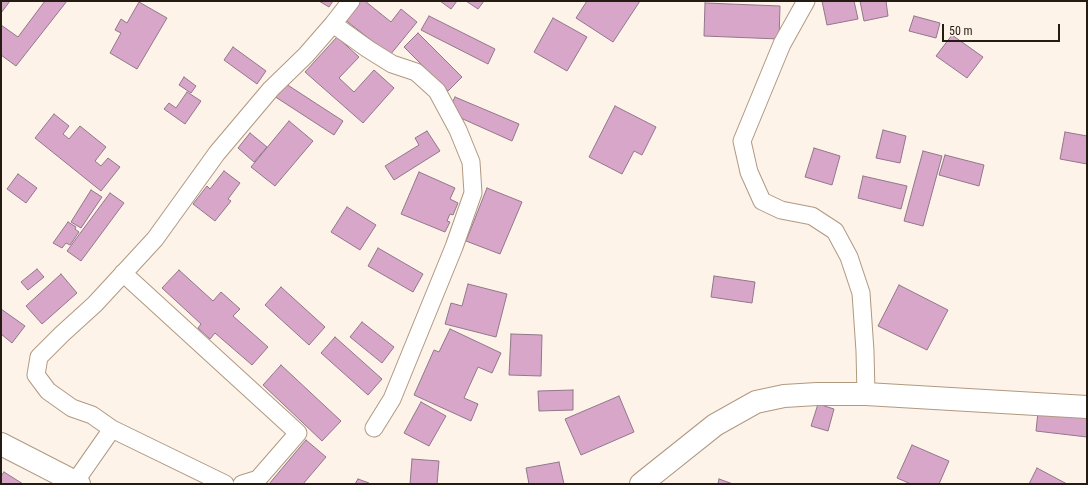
<!DOCTYPE html>
<style>
body{margin:0}
#map{position:relative;width:1088px;height:485px;overflow:hidden;background:#fdf3e9;font-family:"Roboto Condensed",sans-serif}
canvas{display:block}
.frame{position:absolute;inset:0;border:2px solid #241b12;pointer-events:none}
.scale{position:absolute;left:942px;top:24px;width:118px;height:18px;box-sizing:border-box;border:2px solid #241b12;border-top:0;padding-left:5px;font-size:12px;line-height:14px;white-space:nowrap;color:#241b12;-webkit-text-stroke:3px #fdf3e9;paint-order:stroke}
</style>
<div id="map">
<canvas width="1088" height="485"></canvas>
<div class="frame"></div>
<div class="scale">50 m</div>
</div>
<script>
const ctx = document.querySelector('canvas').getContext('2d');
ctx.lineJoin = 'round';
function fill(path, color) { ctx.fillStyle = color; ctx.fill(path, 'evenodd'); }
const shape = rows => new Path2D(rows.map(r => 'M' + r).join(''));
function stroke(path, color, width, dash) { ctx.strokeStyle = color; ctx.lineWidth = width; ctx.lineCap = dash ? 'butt' : 'round'; ctx.setLineDash(dash || []); ctx.stroke(path); }
const building = shape([
 [1,1,10,1,1,13,1,1],
 [45,1,67,1,16,66,1,55,1,25,18,37,45,1],
 [319,1,333,1,329,7,319,1],
 [358,1,365,1,391,22,401,9,417,22,390,55,344,19,358,1],
 [440,1,457,1,451,9,440,1],
 [466,1,484,1,478,9,466,1],
 [587,1,640,1,613,42,576,18,587,1],
 [822,1,854,1,858,19,827,25,822,1],
 [860,1,886,1,888,16,864,21,860,1],
 [139,2,167,18,137,69,110,53,121,33,115,30,121,19,127,23,139,2],
 [705,3,780,6,779,39,704,36,705,3],
 [429,16,495,49,488,64,421,30,429,16],
 [914,16,940,23,936,38,909,31,914,16],
 [553,18,587,37,567,71,534,52,553,18],
 [418,33,462,77,448,91,404,47,418,33],
 [952,35,983,57,967,78,936,56,952,35],
 [337,37,359,57,339,78,354,92,374,70,394,88,363,123,305,72,337,37],
 [233,47,266,71,257,84,224,60,233,47],
 [184,77,196,86,191,93,179,85,184,77],
 [283,82,343,121,334,135,274,96,283,82],
 [187,92,201,101,185,124,164,109,169,103,176,108,187,92],
 [455,97,519,124,512,141,454,115,450,107,455,97],
 [615,106,656,127,642,155,634,151,622,174,589,157,615,106],
 [54,114,69,126,63,134,69,139,80,126,106,147,95,161,101,166,108,158,120,167,101,191,35,138,54,114],
 [289,121,313,141,275,186,251,167,289,121],
 [883,130,906,136,900,163,876,158,883,130],
 [427,131,440,151,394,180,385,166,419,145,415,138,427,131],
 [1065,132,1087,136,1087,164,1060,159,1065,132],
 [250,133,267,147,254,162,238,148,250,133],
 [814,148,840,156,832,185,805,177,814,148],
 [923,151,942,156,923,226,904,221,923,151],
 [945,155,984,165,979,186,939,175,945,155],
 [224,171,240,183,228,199,231,201,215,221,193,204,207,186,210,189,224,171],
 [419,172,455,188,450,199,458,203,453,215,450,214,447,221,450,222,445,232,401,214,419,172],
 [18,174,37,188,26,203,7,189,18,174],
 [863,176,907,186,901,209,858,198,863,176],
 [487,188,522,202,500,254,466,241,487,188],
 [91,190,102,197,81,228,71,222,91,190],
 [110,193,124,203,81,261,67,251,110,193],
 [347,207,376,225,360,250,331,232,347,207],
 [68,222,76,227,75,229,79,232,70,245,66,243,62,248,53,243,68,222],
 [378,248,423,274,413,292,368,266,378,248],
 [37,269,44,277,28,290,21,282,37,269],
 [179,270,213,301,221,292,240,309,233,316,268,347,252,365,215,333,210,339,198,328,201,324,162,288,179,270],
 [61,274,77,293,42,324,26,306,61,274],
 [714,276,755,282,752,303,711,297,714,276],
 [468,284,507,294,496,337,445,324,451,303,462,306,468,284],
 [899,285,948,310,927,350,878,326,899,285],
 [281,287,325,327,309,345,265,305,281,287],
 [1,309,25,326,12,343,1,334,1,309],
 [362,322,394,347,382,363,350,337,362,322],
 [450,329,501,353,492,373,478,367,464,398,478,404,471,421,414,395,434,350,439,352,450,329],
 [511,334,542,335,541,376,509,375,511,334],
 [335,337,382,379,368,395,321,353,335,337],
 [281,365,341,421,322,441,263,385,281,365],
 [573,390,573,410,539,411,538,391,573,390],
 [619,396,634,432,581,455,565,419,619,396],
 [421,402,446,416,429,446,404,433,421,402],
 [818,404,834,409,828,431,811,426,818,404],
 [1038,412,1087,417,1087,437,1036,431,1038,412],
 [306,440,326,457,303,484,269,484,306,440],
 [912,445,949,461,939,484,911,484,897,478,912,445],
 [412,459,439,461,437,484,410,484,412,459],
 [559,462,564,484,529,484,526,468,559,462],
 [1037,468,1067,484,1029,484,1037,468],
 [4,472,23,484,1,484,1,476,4,472],
 [358,479,369,483,369,484,355,484,358,479],
 [719,479,733,484,718,484,719,479]
]);
const street = shape([
 [806,1,782,44,742,141,749,172,762,201,781,210,812,216,835,231,849,257,861,293,865,351,866,394],
 [333,24,368,49,392,64,416,72,437,91,458,130,471,162,473,193,454,247,392,399,374,428],
 [123,273,298,433,258,479,242,484],
 [112,429,225,484],
 [75,482,112,429,92,415,72,408,48,391,36,375,39,357,62,334,95,304,155,239,217,153,271,89,306,55,333,24,351,1]
]);
const secondary = shape([
 [641,484,715,425,756,402,784,396,817,394,866,394,1087,407]
]);
const primary = shape([
 [1,444,79,484]
]);
fill(building, '#d7a6c9');
stroke(building, '#92778a', 1);
stroke(street, '#b09981', 19);
stroke(secondary, '#b09981', 24);
stroke(primary, '#b09981', 24);
stroke(street, '#fff', 17);
stroke(secondary, '#fff', 22);
stroke(primary, '#fff', 22);
</script>
